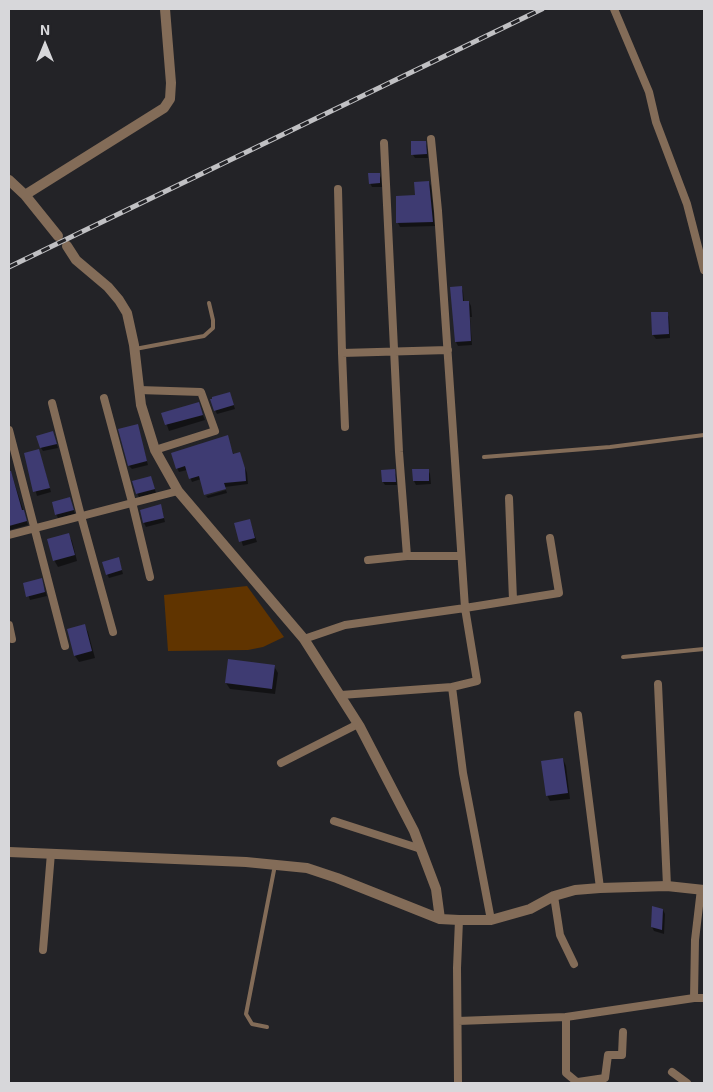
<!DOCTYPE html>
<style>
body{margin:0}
#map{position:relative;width:713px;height:1092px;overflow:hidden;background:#232327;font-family:"Exo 2",sans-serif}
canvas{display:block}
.frame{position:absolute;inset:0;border:10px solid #d7d7da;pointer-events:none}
.north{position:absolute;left:20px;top:20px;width:50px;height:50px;-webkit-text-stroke:4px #232327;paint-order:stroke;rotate:0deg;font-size:14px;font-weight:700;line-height:20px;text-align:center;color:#d7d7da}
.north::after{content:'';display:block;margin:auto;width:18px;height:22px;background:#d7d7da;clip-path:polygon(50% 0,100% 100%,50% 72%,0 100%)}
</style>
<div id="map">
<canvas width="713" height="1092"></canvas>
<div class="frame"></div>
<div class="north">N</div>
</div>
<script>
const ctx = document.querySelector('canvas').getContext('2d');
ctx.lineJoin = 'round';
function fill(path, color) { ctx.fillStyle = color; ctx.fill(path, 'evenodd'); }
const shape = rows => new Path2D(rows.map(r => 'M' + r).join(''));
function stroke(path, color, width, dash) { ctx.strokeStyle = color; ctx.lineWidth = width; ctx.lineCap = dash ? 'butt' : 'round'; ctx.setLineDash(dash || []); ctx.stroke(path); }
const green = shape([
 [247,586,284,637,263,647,248,650,168,651,164,595]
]);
const shadow = shape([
 [425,142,427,146,428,158,415,158,413,155],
 [379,174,381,178,382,187,372,187,370,183],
 [429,182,431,186,435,226,400,227,398,223,397,197,416,196],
 [461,287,463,291,464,302,469,302,471,306,472,317,470,317,472,345,458,346,456,342],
 [667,313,669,317,670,338,656,339,653,335],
 [231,397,235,409,217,414,215,410],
 [198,404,205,420,169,431,163,414],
 [137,425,148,465,132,469,129,466],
 [53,433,58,448,43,451,41,448],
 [227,437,234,455,241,457,247,473,248,484,225,487,205,493,201,479,192,482,187,470,179,472,177,468],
 [39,451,51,492,37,496,25,454],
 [414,470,428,470,430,474,431,484,416,485,414,481],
 [394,471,396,475,397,485,385,485,383,482],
 [11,472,28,525,9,530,9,473],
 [151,478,156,493,139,497,137,493],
 [226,490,227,493,208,498,206,496],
 [70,499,75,514,58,518,56,514],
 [162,510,165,522,146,527,144,523],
 [250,521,257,542,243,546,236,524],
 [68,534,72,541,77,561,58,567,54,560],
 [120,563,123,574,109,578,107,574],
 [41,580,47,596,30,600,24,584],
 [85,626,88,632,95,658,79,662,75,656],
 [274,666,278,673,275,694,230,689,226,683],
 [563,759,566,766,570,799,550,801,547,795],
 [663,910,665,914,664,934,654,931,652,927]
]);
const building = shape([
 [411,141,426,141,427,154,411,155],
 [368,173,380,173,380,183,369,184],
 [429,181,433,222,396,223,396,196,415,195,414,182],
 [462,286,463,301,469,301,471,341,455,342,450,287],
 [651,312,668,312,669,334,652,335],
 [230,392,234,405,214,411,210,399,212,399,212,397],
 [199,402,203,415,165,425,161,413],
 [138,424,147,461,128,466,118,429],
 [53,431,57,444,40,448,36,436],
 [228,435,233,454,240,452,245,468,246,481,224,483,226,489,204,495,199,476,189,479,185,466,176,469,171,453],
 [39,449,50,488,33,492,24,453],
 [395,469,396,482,382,482,381,470],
 [412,469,429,469,429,481,413,481],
 [9,471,11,471,22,510,24,510,27,521,9,526],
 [151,476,155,489,136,494,132,481],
 [70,497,74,510,55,515,52,502],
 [161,504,164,518,143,523,140,510],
 [250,519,255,538,239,542,234,523],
 [69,533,75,555,53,561,47,539],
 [119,557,122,570,106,575,102,562],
 [42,578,45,592,26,597,23,583],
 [85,624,92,651,74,656,67,629],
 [228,659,275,665,272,689,225,683],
 [563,758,568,793,546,796,541,761],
 [652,906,663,909,662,930,651,927]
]);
const service = shape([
 [135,349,204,336,213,328,213,320,209,303],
 [484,457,610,447,704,435],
 [623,657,704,649],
 [267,1027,252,1024,246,1014,275,865]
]);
const minor = shape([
 [614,9,649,92,656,122,687,204,704,270],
 [431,139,438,211,465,608,559,593,550,538],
 [384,143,399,452,407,556],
 [338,189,342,353,448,350],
 [342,353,345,427],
 [139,390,201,392,215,431,155,450],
 [104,398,132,502,150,577],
 [52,403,81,516,113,632],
 [9,430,65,646],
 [509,498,513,600],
 [9,535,178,491],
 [368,560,407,556,461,556],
 [9,625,12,639],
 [304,639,345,625,465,608,477,681,452,687,463,773,491,920],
 [658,684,667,886],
 [341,695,452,687],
 [578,715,600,888],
 [281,763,358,724],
 [334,821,421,849],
 [701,889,695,940,694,998,704,998],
 [554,896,560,935,574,964],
 [43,950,51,853],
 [566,1017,694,998],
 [458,1021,566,1017,566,1073,578,1083],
 [672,1072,687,1083],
 [578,1082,605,1078,608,1055,622,1055,623,1032],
 [458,1083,457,968,459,920]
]);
const tertiary = shape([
 [9,180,25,195,58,236],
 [25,195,164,108,170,99,171,83,165,9],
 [67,246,76,260,108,287,119,300,127,313,134,345,141,405,155,450,178,491,304,639,360,727,414,831,436,889,440,919],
 [9,852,246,862,307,868,337,878,440,919,459,920,491,920,530,909,554,896,575,890,600,888,667,886,704,890]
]);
const rail = shape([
 [9,267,542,9]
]);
fill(green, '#603400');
fill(shadow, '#0007');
fill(building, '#3e3b72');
stroke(service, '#836c58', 4);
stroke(minor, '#836c58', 8);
stroke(tertiary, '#836c58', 10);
stroke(rail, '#c0c0c3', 5);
stroke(rail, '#232327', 3, [9]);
</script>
